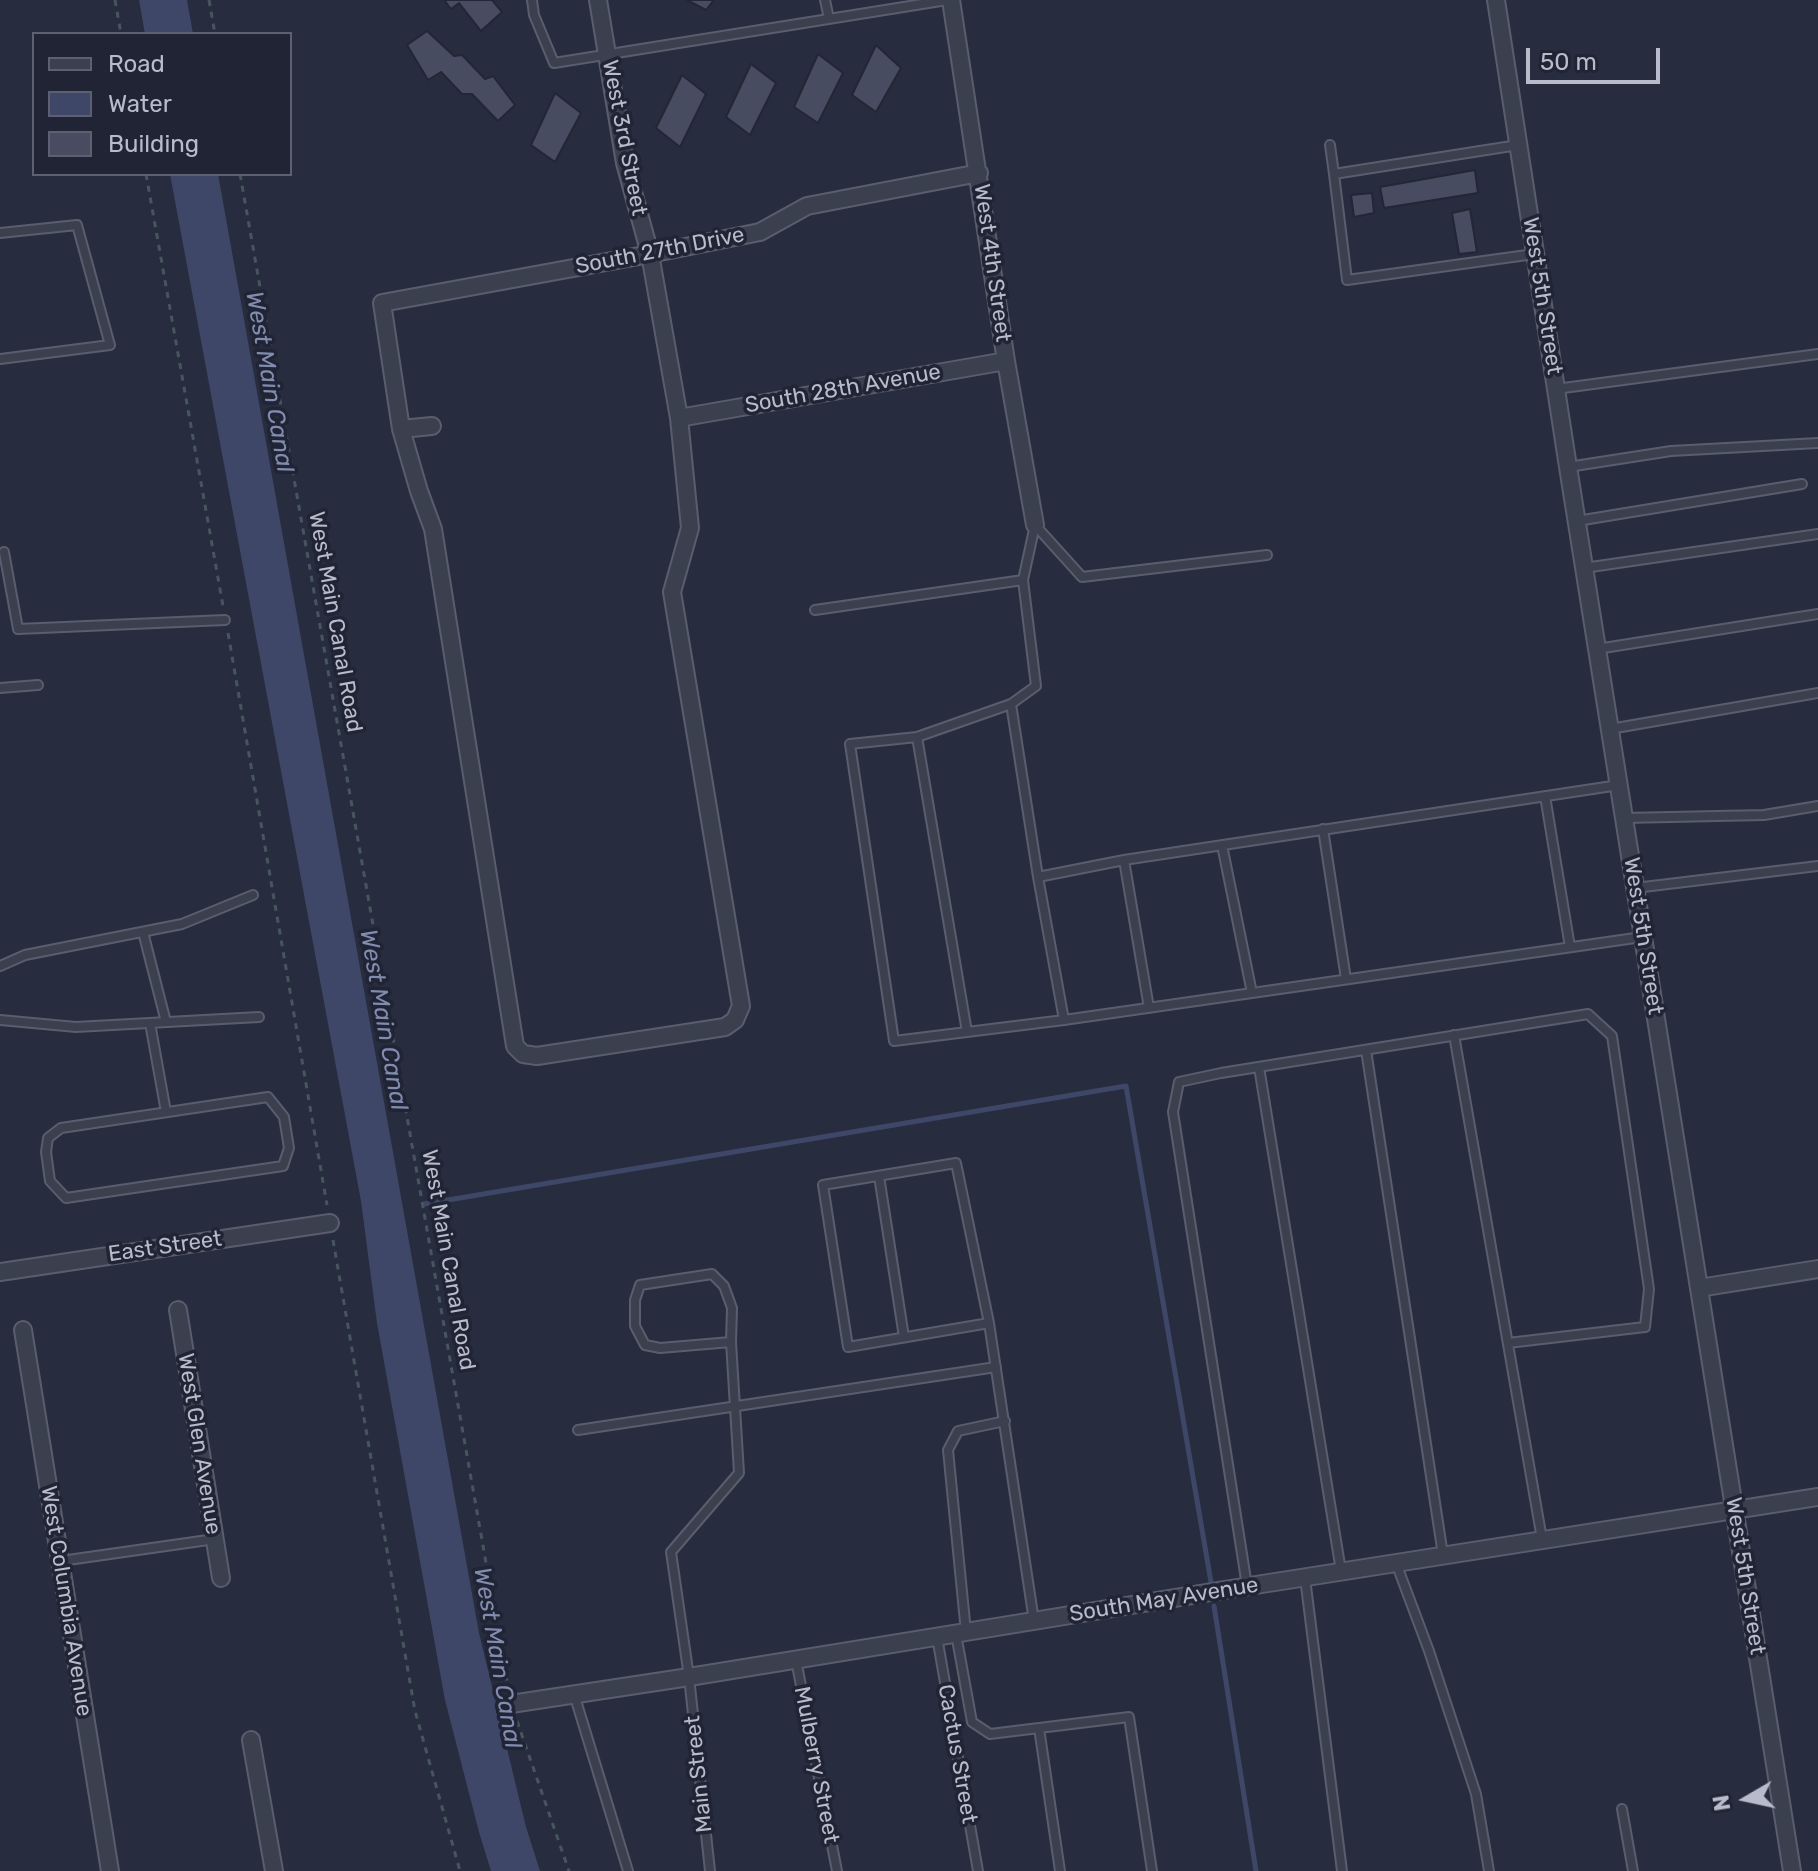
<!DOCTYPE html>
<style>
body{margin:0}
#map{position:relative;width:1818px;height:1871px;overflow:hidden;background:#272d3f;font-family:Rubik,sans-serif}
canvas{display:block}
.legend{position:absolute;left:32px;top:32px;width:260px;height:144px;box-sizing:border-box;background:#202434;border:2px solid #5d6070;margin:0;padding:10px 14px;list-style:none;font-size:24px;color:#b8bbca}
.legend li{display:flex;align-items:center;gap:16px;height:40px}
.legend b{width:40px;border:2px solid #5d6070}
.north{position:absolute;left:1706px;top:1759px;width:80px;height:80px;-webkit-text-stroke:6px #202434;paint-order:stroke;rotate:261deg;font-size:22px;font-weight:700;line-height:32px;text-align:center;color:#b8bbca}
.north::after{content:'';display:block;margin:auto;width:28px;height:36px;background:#b8bbca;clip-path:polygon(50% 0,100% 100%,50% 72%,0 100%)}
.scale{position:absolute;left:1526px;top:48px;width:134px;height:36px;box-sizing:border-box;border:4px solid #b8bbca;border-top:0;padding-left:10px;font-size:24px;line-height:28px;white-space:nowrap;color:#b8bbca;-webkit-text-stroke:6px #202434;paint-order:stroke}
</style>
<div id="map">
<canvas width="1818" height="1871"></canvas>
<ul class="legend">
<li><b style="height:10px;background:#3b404f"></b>Road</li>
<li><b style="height:22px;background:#3e4767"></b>Water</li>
<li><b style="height:22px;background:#474c61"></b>Building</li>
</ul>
<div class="north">N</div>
<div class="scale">50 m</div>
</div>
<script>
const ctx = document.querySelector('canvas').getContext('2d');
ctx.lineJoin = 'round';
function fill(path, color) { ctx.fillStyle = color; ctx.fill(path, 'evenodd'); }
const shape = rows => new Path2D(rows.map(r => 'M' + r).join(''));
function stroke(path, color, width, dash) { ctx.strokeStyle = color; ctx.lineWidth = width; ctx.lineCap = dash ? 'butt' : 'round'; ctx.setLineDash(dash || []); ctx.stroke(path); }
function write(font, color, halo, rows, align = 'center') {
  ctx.font = font + ' Rubik,sans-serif'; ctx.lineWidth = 7; ctx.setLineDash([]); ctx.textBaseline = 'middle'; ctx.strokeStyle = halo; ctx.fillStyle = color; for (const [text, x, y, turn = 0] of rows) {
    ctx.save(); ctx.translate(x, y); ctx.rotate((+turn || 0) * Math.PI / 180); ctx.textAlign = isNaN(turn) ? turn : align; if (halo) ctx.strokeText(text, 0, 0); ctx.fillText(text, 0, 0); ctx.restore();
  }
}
const water = shape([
 [139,0,187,0,193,34,145,34],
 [170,174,218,174,479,1633,526,1827,540,1871,491,1871,479,1832,445,1700,377,1323,361,1201]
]);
const stream = shape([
 [424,1204,1126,1086,1211,1582],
 [1214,1606,1256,1871]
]);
const building = shape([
 [444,0,492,0,502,12,481,31,459,3,451,9,444,0],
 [687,0,714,0,706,10,687,0],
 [427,31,454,56,462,55,485,79,493,76,515,105,498,121,472,94,462,94,441,72,428,80,407,45,427,31],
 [876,45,901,68,876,112,852,95,876,45],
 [818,54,843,73,818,123,794,107,818,54],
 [751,64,776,83,750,135,726,117,751,64],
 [682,75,706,94,680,147,656,128,682,75],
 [555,93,581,113,555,162,531,145,555,93],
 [1475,170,1478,193,1384,208,1380,187,1475,170],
 [1372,193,1374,213,1354,217,1351,195,1372,193],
 [1470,209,1477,252,1459,254,1452,213,1470,209]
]);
const path = shape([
 [115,0,121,34],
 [209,0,215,34],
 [146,174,223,606],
 [240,174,508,1687],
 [228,633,327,1205],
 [333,1240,415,1711,460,1871],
 [517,1721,569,1871]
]);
const service = shape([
 [532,0,534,15,554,63,947,0],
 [825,0,829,19],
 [1330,145,1334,174],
 [1518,145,1334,174,1347,280,1534,254],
 [0,233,77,225,110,345,0,359],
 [1556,389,1818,354],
 [1568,467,1671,451,1818,443],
 [1577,521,1802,484],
 [4,552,18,629,225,620],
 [1584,568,1818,534],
 [1023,580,1036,686,1011,704,917,737,850,744,894,1041,1064,1020,1642,937],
 [815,610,1023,580,1035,525,1082,577,1267,555],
 [1597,649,1818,614],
 [0,688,38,685],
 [1011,704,1038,877,1064,1020],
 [1610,729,1818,693],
 [917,737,967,1032],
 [1545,796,1570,947],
 [1624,818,1764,815,1818,806],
 [1323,829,1346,979],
 [1222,845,1252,993],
 [1038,877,1124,860],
 [1635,888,1818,866],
 [143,932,166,1022],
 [0,966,25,955,182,924,253,895],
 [1149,1008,1124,860,1619,785],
 [0,1020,76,1027,259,1017],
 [150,1023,166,1112],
 [1454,1035,1542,1539],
 [1366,1050,1443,1555],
 [1259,1067,1341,1571],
 [268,1097,284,1117,289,1148,283,1166,66,1198,50,1181,46,1152,48,1138,61,1128,268,1097],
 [879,1176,904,1337],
 [989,1323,848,1347,823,1185,956,1163,989,1323,1034,1621],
 [578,1430,996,1367],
 [61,1561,215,1539],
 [1396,1563,1429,1651,1476,1794,1489,1871],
 [1305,1578,1342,1871],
 [1247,1586,1173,1112,1179,1082,1221,1073,1588,1014,1612,1036,1649,1289,1645,1327,1508,1343],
 [966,1632,948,1450,958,1431,1005,1421],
 [956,1634,972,1722,990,1734,1129,1717,1152,1871],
 [937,1637,978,1871],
 [796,1660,837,1871],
 [574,1694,628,1871],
 [1039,1728,1060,1871],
 [1622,1809,1633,1871],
 [710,1871,689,1677,671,1552,739,1473,731,1342,732,1308,724,1286,712,1274,640,1285,635,1300,635,1326,645,1345,660,1348,731,1342]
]);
const minor = shape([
 [951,0,1006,361,1035,525],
 [1496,0,1568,467,1792,1871],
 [679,418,1006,361],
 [432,426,401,429,382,303,650,254,760,232,807,206,979,173],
 [401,429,419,491,433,529,515,1046,523,1054,537,1056,725,1027,735,1020,741,1006,672,592,690,528,679,418,650,254,625,163,598,0],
 [0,1272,330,1223],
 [1699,1288,1818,1269],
 [178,1310,221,1578],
 [23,1330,110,1871],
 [511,1704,689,1677,1224,1590,1818,1497],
 [251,1740,274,1871]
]);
const streetNames = [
 ["West 3rd Street",624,138,79],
 ["South 27th Drive",660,251,-11],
 ["West 4th Street",992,263,82],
 ["West 5th Street",1542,296,81],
 ["South 28th Avenue",843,389,-10],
 ["West Main Canal Road",335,622,80],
 ["West 5th Street",1643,936,81],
 ["East Street",165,1247,-8],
 ["West Main Canal Road",448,1260,80],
 ["West Glen Avenue",199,1444,81],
 ["West 5th Street",1745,1576,81],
 ["South May Avenue",1164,1600,-9],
 ["West Columbia Avenue",66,1601,81],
 ["Cactus Street",957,1754,80],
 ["Mulberry Street",816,1765,79],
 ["Main Street",699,1774,-96]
];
const waterNames = [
 ["West Main Canal",269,382,80],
 ["West Main Canal",383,1020,80],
 ["West Main Canal",497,1658,80]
];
fill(water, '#3e4767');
stroke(stream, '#3e4767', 5);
fill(building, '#474c61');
stroke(building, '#222636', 2);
stroke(service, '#595d6d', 12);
stroke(minor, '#595d6d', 20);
stroke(path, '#47565d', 3, [6, 6]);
stroke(service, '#3b404f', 8);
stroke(minor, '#3b404f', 16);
write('22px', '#b8bbca', '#202434', streetNames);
write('italic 24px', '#818caf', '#202434', waterNames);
</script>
